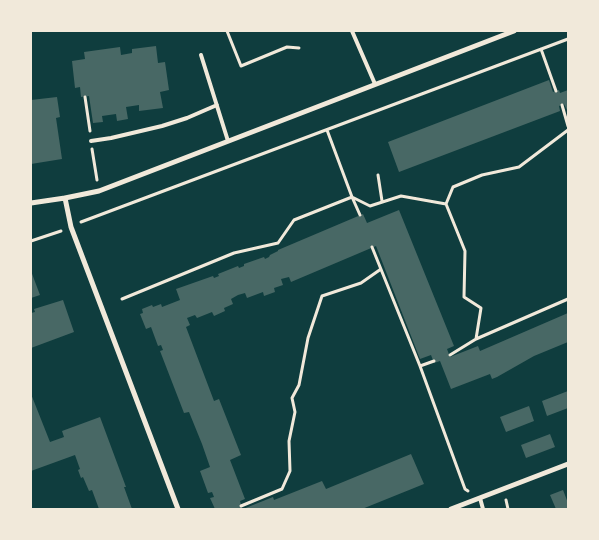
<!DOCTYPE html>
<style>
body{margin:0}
#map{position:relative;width:599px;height:540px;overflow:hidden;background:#0f3d3e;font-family:"Golos Text",sans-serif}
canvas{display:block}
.frame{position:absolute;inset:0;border:32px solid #f1e9da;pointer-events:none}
</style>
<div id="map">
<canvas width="599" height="540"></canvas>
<div class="frame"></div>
</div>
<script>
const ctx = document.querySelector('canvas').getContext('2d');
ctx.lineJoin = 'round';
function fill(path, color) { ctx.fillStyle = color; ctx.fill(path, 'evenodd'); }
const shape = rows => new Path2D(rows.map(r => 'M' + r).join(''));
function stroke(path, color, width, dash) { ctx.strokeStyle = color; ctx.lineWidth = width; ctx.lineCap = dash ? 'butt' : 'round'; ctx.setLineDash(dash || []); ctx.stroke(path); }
const building = shape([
 [156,46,158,63,165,62,169,90,160,92,163,108,139,111,139,105,126,107,128,119,117,121,116,114,102,116,103,122,93,123,89,96,81,97,80,87,75,88,72,61,85,59,84,52,120,47,121,55,132,53,132,49],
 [549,80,553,92,559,90,560,93,568,90,568,112,564,104,559,106,560,111,399,172,388,142],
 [57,97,60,117,56,118,62,159,31,164,31,100],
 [399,210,454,346,447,349,450,357,478,346,480,351,568,313,568,342,534,356,497,377,492,379,490,374,451,389,440,361,434,363,431,355,420,359,376,246,291,282,289,277,281,279,283,285,274,288,275,292,264,296,263,292,247,298,245,293,238,295,231,299,233,304,224,308,225,311,214,316,212,312,197,318,195,315,187,318,190,325,186,327,214,401,219,399,241,455,230,460,245,499,240,501,242,509,215,509,210,498,214,497,212,492,208,493,200,471,210,467,202,444,189,412,184,413,160,351,163,350,161,345,158,346,151,327,146,329,140,314,143,313,142,309,152,305,153,307,161,304,162,307,180,300,176,289,213,276,214,278,219,276,218,274,238,266,239,268,244,266,244,264,264,257,265,259,269,257,270,255,278,251,278,250,363,214,367,223],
 [31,271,40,295,31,298],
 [63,300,74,332,31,348,31,313,35,312,34,309],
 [568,391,568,408,547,416,542,401],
 [31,394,50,442,64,437,62,431,100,417,126,487,124,487,132,509,99,509,92,490,89,491,83,477,81,478,78,470,80,469,75,455,31,471],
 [529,406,534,421,506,432,500,417],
 [550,434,555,447,526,458,521,445],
 [411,454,424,484,362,509,243,509,273,497,274,500,322,481,326,489],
 [563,490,568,503,568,509,556,509,550,495]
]);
const path = shape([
 [227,31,241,66,287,47,299,48],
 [541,49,556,91],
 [85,97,90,131],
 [562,105,568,126],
 [92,149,97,180],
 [378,175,382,201],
 [352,197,370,206,401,196,446,204,453,187,482,175,519,167,568,130],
 [352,197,360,215],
 [446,204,465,251,464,297,481,308,476,339],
 [81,222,568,39],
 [31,241,61,231],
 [372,247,420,366,434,361],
 [122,299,234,253,278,243,294,220,352,197,327,130],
 [450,355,476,339,568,299],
 [420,366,465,489,468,491],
 [506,500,508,509],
 [241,506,282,489,290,471,289,441,295,412,292,398,299,385,308,338,322,296,361,283,381,269]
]);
const service = shape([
 [352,31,375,84],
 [201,55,228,141],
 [91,141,111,138,162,126,187,118,217,105],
 [480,498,483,509]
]);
const minor = shape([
 [65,198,71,227,178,509],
 [31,203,65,198,99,191,514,31],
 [451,509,568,464]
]);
fill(building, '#486865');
stroke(path, '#f1e9da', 3);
stroke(service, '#f1e9da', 4);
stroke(minor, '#f1e9da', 5);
</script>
